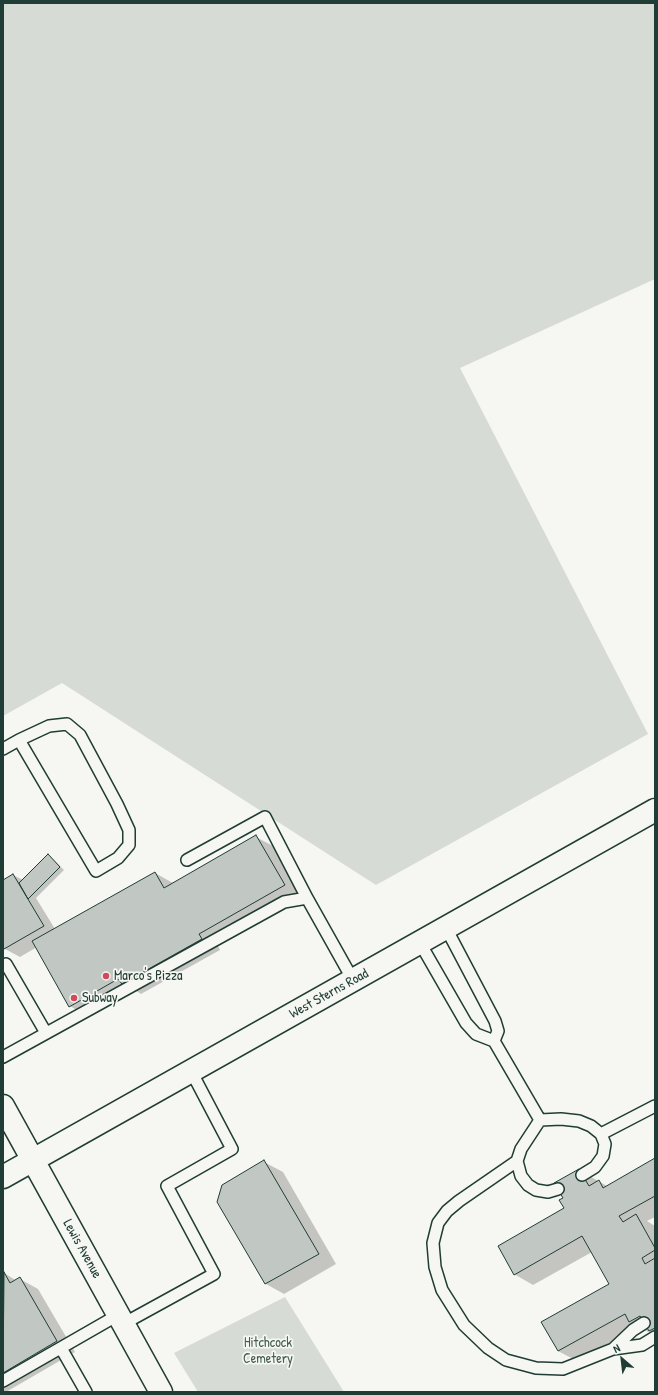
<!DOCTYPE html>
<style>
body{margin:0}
#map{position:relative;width:658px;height:1395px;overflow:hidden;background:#f6f6f2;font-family:"Patrick Hand",sans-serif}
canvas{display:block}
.frame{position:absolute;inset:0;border:4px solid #1f3d34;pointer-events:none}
.north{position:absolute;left:602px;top:1339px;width:40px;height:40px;-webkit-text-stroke:3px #f6f6f2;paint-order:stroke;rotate:332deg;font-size:11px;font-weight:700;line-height:16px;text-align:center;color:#1f3d34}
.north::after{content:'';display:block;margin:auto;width:14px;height:18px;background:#1f3d34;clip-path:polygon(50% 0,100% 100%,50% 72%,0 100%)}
</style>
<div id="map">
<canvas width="658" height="1395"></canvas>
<div class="frame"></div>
<div class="north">N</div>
</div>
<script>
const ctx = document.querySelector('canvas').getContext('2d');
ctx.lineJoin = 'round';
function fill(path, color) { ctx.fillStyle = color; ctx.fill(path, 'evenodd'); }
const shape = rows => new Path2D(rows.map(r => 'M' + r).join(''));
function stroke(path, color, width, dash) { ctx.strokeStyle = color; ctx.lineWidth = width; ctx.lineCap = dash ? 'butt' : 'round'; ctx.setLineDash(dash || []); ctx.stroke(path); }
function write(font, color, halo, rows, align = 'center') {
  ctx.font = font + ' "Patrick Hand",sans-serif'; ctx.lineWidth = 3.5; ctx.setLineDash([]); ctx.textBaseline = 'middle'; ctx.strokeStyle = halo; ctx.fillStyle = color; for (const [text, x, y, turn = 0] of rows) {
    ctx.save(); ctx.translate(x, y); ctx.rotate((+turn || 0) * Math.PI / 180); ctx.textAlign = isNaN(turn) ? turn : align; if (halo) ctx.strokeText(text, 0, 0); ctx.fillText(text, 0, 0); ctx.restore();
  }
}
const green = shape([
 [3,3,655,3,655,279,460,368,648,734,376,885,62,683,3,716],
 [285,1297,344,1392,198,1392,174,1353]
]);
const shadow = shape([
 [256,837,275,847,302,896,217,944,220,950,141,994,135,990,88,1017,70,1006,37,947,20,957,5,949,3,945,3,881,13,875,23,880,48,855,52,858,64,870,36,898,55,929,155,873,173,883],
 [655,1160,655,1217,647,1221,655,1226,655,1334,650,1331,648,1332,639,1326,577,1361,558,1351,610,1284,592,1252,533,1285,514,1274,565,1208,564,1199,579,1170,607,1186],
 [264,1162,283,1172,336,1264,284,1294,266,1284,218,1202],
 [4,1273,17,1281,20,1279,38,1289,75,1352,6,1392,3,1392]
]);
const building = shape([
 [256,835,285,885,199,934,202,939,122,984,118,979,69,1007,32,941,155,872,164,888,256,835],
 [48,854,60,867,28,899,19,883,48,854],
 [13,874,44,926,4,949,3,947,3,880,13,874],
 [655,1158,655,1196,619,1216,623,1222,636,1214,655,1248,655,1250,642,1258,645,1264,655,1258,655,1328,649,1331,640,1316,629,1322,625,1314,558,1351,541,1322,609,1284,582,1236,514,1275,498,1246,564,1208,559,1200,563,1198,554,1183,579,1169,589,1186,599,1180,603,1188,655,1158],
 [264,1160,319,1254,265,1284,217,1202,222,1185,264,1160],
 [4,1272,10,1283,20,1277,57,1341,3,1373,4,1272]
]);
const service = shape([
 [3,749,19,740,96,871,118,858,129,845,129,830,117,804,80,735,67,724,49,726,19,740],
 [187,860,265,817,307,898],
 [446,928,495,1021,498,1031,494,1041],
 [420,943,466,1023,476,1034,494,1041,540,1120,521,1149,517,1161,521,1176,528,1185,536,1190,548,1192,558,1189],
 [6,964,46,1033],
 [3,1057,284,902,307,898,353,980],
 [540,1120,561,1119,579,1121,591,1126,601,1134,605,1144,603,1156,595,1167,582,1175],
 [601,1134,655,1106],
 [517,1161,459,1201,447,1211,438,1223,433,1243,435,1267,442,1290,464,1325,488,1348,506,1360,536,1368,563,1369,613,1349,633,1330,644,1323],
 [123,1324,214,1274,167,1186,232,1149,191,1071],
 [61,1348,86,1392],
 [613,1349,642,1345,655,1337],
 [3,1381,118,1315]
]);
const secondary = shape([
 [3,1106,161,1392],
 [3,1177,655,810]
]);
const markers = [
 [106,976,4,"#d1495b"],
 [74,998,4,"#d1495b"]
];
const poiNames = [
 ["Marco's Pizza",114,976],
 ["Subway",82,998]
];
const streetNames = [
 ["West Sterns Road",329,994,-29],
 ["Lewis Avenue",82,1249,61]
];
const parkNames = [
 ["Hitchcock",268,1343],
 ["Cemetery",268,1359]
];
fill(green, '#d6dbd6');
fill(shadow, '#0003');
fill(building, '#c1c8c3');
stroke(building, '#1f3d34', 1);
stroke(service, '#1f3d34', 14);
stroke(secondary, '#1f3d34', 25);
stroke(service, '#f6f6f2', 11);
stroke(secondary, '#f6f6f2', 22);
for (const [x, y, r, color] of markers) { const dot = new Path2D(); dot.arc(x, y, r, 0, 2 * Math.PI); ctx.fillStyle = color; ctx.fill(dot); stroke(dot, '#f6f6f2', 1.5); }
write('14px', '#1f3d34', '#f6f6f2', poiNames, 'left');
write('14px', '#1f3d34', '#f6f6f2', streetNames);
write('14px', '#445d54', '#f6f6f2', parkNames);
</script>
